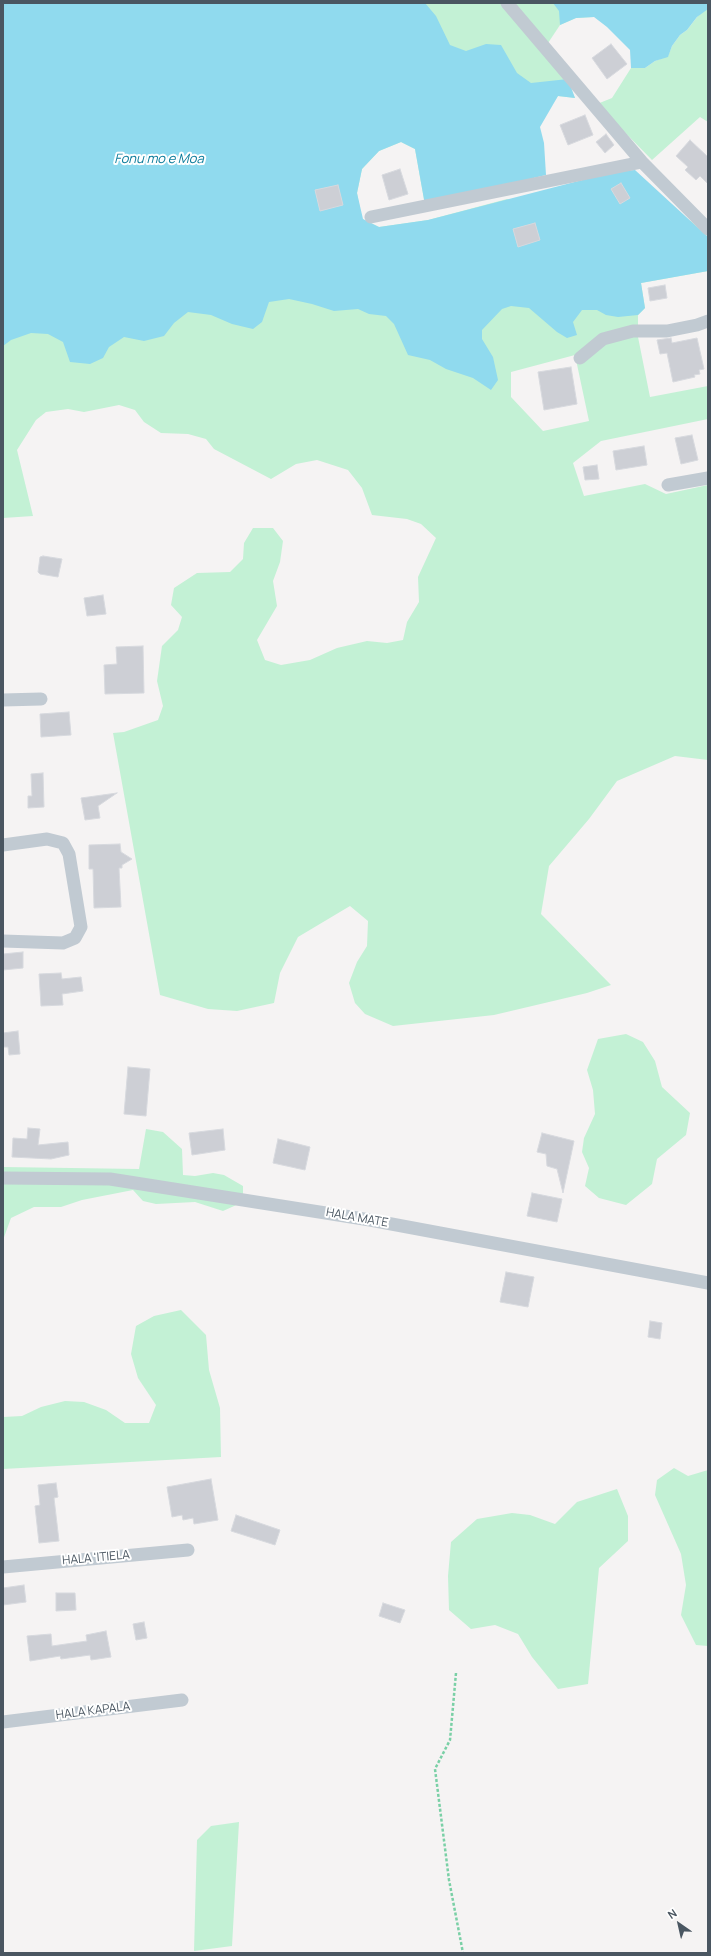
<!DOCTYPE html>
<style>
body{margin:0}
#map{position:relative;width:711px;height:1956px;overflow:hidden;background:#f5f3f3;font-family:Manrope,sans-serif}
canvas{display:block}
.frame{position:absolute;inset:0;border:4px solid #4a5661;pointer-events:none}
.north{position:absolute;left:659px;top:1904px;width:40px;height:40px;-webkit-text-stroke:3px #fff;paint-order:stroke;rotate:326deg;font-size:11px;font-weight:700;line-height:16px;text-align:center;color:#4a5661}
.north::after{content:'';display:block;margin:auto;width:14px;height:18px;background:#4a5661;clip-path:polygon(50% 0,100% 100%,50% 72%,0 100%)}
</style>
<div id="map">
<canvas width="711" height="1956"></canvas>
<div class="frame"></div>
<div class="north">N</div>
</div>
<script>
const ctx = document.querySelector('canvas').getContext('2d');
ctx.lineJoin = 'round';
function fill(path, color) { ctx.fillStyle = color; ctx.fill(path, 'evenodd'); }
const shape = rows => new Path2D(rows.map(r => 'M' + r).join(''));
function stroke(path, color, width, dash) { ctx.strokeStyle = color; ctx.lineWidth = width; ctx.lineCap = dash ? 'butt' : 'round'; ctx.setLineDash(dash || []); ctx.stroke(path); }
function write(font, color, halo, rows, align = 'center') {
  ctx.font = font + ' Manrope,sans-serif'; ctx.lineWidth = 4; ctx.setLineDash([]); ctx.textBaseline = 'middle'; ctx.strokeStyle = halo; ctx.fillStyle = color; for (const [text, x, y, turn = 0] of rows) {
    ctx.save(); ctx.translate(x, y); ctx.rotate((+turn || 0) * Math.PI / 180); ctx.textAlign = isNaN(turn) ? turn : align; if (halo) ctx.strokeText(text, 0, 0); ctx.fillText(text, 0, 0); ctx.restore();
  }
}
const green = shape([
 [415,3,591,3,594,17,576,18,560,25,548,43,575,98,558,96,551,106,425,205,415,149,401,142,379,151,362,169,357,193,362,219,379,227,428,220,507,199,691,221,708,237,708,271,641,283,645,308,638,315,638,337,650,397,708,386,708,419,601,441,573,463,584,496,645,484,666,494,708,485,708,760,675,756,617,781,589,819,549,866,541,914,611,985,587,993,494,1015,393,1026,365,1014,355,1003,349,983,357,962,367,946,368,921,350,906,298,937,280,973,274,1003,237,1011,208,1009,160,995,113,733,124,732,158,720,163,706,157,681,162,646,178,630,182,617,171,605,174,588,197,573,230,572,243,559,244,543,253,528,273,528,283,541,280,562,273,581,277,606,257,640,265,660,281,665,310,660,337,648,367,641,387,643,403,640,407,622,419,602,418,577,436,538,421,524,407,519,372,515,362,488,348,470,317,460,296,464,271,479,214,449,206,439,188,434,161,433,144,422,135,410,119,405,84,412,68,409,46,412,36,420,17,450,33,516,3,518,3,201],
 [575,355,589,421,543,431,511,397,511,372],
 [708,3,708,122,700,117,652,160,597,104,612,98,631,68,645,68,655,61,668,56,672,46,680,35,687,30],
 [626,1034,643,1042,655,1061,662,1087,690,1113,686,1135,657,1159,652,1184,626,1205,599,1198,585,1186,589,1168,582,1152,584,1138,595,1114,593,1090,587,1070,598,1039],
 [146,1129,163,1132,182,1149,183,1175,195,1176,213,1173,224,1175,243,1186,243,1202,223,1211,195,1202,156,1204,143,1201,133,1190,82,1200,61,1207,34,1207,11,1218,3,1240,3,1167,139,1169],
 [181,1310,206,1335,209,1370,220,1408,221,1457,3,1469,3,1417,22,1416,41,1407,65,1401,84,1402,106,1410,125,1423,149,1423,156,1405,138,1378,131,1354,136,1326,154,1316],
 [674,1468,688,1476,708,1470,708,1646,696,1645,681,1615,686,1585,681,1554,655,1495,657,1480],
 [617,1489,628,1516,628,1541,599,1568,588,1684,558,1689,532,1657,518,1634,495,1625,471,1629,449,1610,448,1576,451,1542,477,1519,512,1513,530,1515,555,1524,577,1502],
 [239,1822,232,1946,194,1951,197,1840,211,1826]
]);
const water = shape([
 [3,3,425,3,436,16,450,45,466,51,486,44,501,45,517,73,531,83,568,79,575,98,558,96,540,127,544,143,546,175,425,205,415,149,401,142,379,151,362,169,357,193,363,219,379,227,428,220,617,171,635,170,708,237,708,271,641,283,645,308,638,315,618,317,606,315,597,310,582,310,573,322,577,335,567,338,557,332,529,308,511,306,502,309,482,330,482,339,493,357,498,380,491,390,473,378,446,369,430,360,408,355,394,324,386,316,369,314,358,309,334,311,312,304,289,299,269,302,262,322,253,329,232,324,211,315,188,312,174,323,164,336,144,341,124,337,109,347,103,358,90,364,70,362,63,342,48,334,31,333,11,340,3,346],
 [553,3,708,3,708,9,697,17,687,30,680,35,672,46,668,57,655,61,645,68,631,68,630,50,607,27,594,17,576,18,560,25,559,11]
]);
const building = shape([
 [611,44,627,64,607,79,592,58,611,44],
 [585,115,593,135,568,145,560,125,585,115],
 [606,134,614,145,605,153,596,142,606,134],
 [690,140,708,157,708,184,700,176,696,180,685,170,688,167,676,156,690,140],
 [400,169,408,194,389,200,382,175,400,169],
 [621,183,630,198,620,204,611,189,621,183],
 [338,185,343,205,320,211,315,190,338,185],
 [535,223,540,240,518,247,513,229,535,223],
 [665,285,667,298,650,301,648,288,665,285],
 [671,338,672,343,697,338,704,369,699,370,700,374,694,375,695,377,673,382,667,353,660,354,657,340,671,338],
 [571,367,577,404,544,410,538,372,571,367],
 [692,435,698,460,681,464,675,438,692,435],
 [644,446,647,465,616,470,613,451,644,446],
 [597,465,599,479,585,480,583,467,597,465],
 [43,556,62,559,58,577,40,574,38,572,40,557,43,556],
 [103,595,106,614,87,616,84,598,103,595],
 [143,646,144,693,105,694,104,665,117,664,116,647,143,646],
 [69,712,71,735,41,737,40,714,69,712],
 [43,773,44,807,28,808,28,796,32,796,31,774,43,773],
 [117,793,98,806,100,818,85,820,81,798,117,793],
 [120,844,121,852,132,859,122,865,122,868,119,868,121,907,94,908,93,869,89,869,89,845,120,844],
 [23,952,23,968,3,970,3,954,23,952],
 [61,973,62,979,81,977,83,991,62,994,63,1005,41,1006,39,974,61,973],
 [18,1031,20,1054,9,1055,8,1047,3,1047,3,1033,18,1031],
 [128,1067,150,1069,146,1116,124,1114,128,1067],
 [28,1128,40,1129,38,1145,68,1142,69,1155,51,1159,12,1157,13,1138,27,1139,28,1128],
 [223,1129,225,1150,192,1155,189,1133,223,1129],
 [542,1133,574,1141,563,1193,557,1169,547,1166,546,1154,537,1152,542,1133],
 [278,1139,310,1147,305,1170,273,1163,278,1139],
 [532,1193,562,1199,557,1222,527,1216,532,1193],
 [506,1272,534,1277,528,1307,500,1302,506,1272],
 [650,1321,662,1323,660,1339,648,1337,650,1321],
 [211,1479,218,1520,194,1524,193,1518,183,1520,182,1515,172,1517,167,1487,211,1479],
 [56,1483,58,1497,54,1498,59,1541,39,1543,35,1506,40,1505,38,1485,56,1483],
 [236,1515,280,1530,275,1545,231,1531,236,1515],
 [24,1585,26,1602,3,1605,3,1588,24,1585],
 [56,1593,75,1593,76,1610,56,1611,56,1593],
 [383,1603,405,1610,400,1623,379,1616,383,1603],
 [144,1622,147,1638,136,1640,133,1624,144,1622],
 [106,1631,111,1657,91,1660,90,1655,61,1659,60,1656,30,1661,27,1636,51,1634,52,1646,87,1641,86,1635,106,1631]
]);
const path = shape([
 [456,1673,450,1740,435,1769,449,1880,463,1953]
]);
const minor = shape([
 [507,3,642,162,708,229],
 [371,217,642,162],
 [580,358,603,339,633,331,667,331,697,325,708,321],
 [668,485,708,478],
 [3,700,41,699],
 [3,845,47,839,63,843,69,854,81,927,75,938,63,943,3,941],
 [3,1178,110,1179,370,1220,708,1283],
 [3,1567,188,1550],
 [3,1722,182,1700]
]);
const streetNames = [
 ["HALA MATE",357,1218,10],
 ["HALA 'ITIELA",96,1558,-5],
 ["HALA KAPALA",93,1711,-7]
];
const waterNames = [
 ["Fonu mo e Moa",159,159]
];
fill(green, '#c3f1d5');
fill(water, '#90daee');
fill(building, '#cdcfd5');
stroke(building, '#d7d9de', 1);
stroke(path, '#7ad0a6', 2.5, [3, 2]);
stroke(minor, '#c1cad2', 13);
write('12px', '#4a5661', '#fff', streetNames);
write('italic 13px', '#0c7c9b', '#fff', waterNames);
</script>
